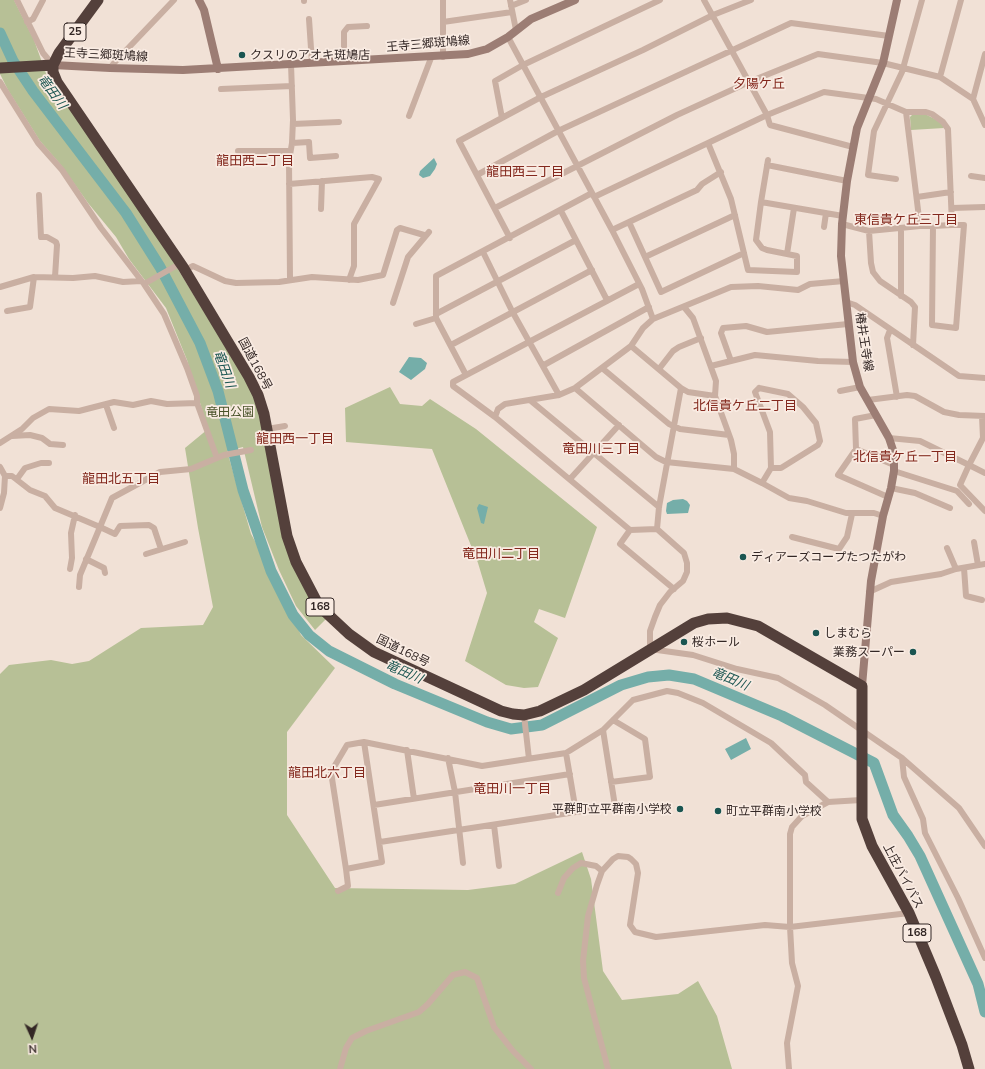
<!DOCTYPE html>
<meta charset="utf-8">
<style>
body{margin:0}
#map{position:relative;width:985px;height:1069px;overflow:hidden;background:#f1e1d6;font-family:Mulish,sans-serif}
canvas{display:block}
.north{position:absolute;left:12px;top:1017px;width:40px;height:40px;-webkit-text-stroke:3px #f9ebe2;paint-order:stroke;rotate:177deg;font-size:11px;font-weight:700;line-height:16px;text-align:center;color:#332725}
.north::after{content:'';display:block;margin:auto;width:14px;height:18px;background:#332725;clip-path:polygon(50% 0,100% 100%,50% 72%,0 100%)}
</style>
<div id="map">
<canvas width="985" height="1069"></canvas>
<div class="north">N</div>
</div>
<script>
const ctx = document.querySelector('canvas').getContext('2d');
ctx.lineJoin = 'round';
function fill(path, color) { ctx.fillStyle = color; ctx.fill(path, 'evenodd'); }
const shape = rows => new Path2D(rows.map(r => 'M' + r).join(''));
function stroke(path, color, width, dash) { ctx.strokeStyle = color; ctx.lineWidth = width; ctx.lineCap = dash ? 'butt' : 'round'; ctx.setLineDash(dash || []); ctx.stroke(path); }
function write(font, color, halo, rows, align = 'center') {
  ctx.font = font + ' Mulish,"Noto Sans JP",sans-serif'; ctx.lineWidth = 3.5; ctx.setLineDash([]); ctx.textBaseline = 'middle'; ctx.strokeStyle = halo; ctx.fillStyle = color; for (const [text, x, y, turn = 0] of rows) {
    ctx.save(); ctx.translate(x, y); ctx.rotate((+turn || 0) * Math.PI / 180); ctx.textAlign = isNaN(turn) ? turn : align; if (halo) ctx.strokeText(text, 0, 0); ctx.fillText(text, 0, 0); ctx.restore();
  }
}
const green = shape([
 [0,0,14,0,34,40,48,79,76,117,171,258,249,385,258,407,280,523,326,619,315,630,296,606,279,570,262,527,243,447,227,451,251,534,264,557,301,635,335,668,287,732,287,815,335,888,468,890,515,884,582,852,591,879,603,971,622,1000,678,994,698,981,717,1016,732,1069,0,1069,0,674,9,665,51,660,72,664,89,661,141,628,203,625,213,607,198,528,185,448,208,429,187,360,166,308,129,259,116,237,88,203,61,165,40,141,8,90,0,74],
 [925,114,941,122,944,128,911,130,910,117,912,115],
 [390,387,400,404,422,406,430,399,476,429,597,527,565,618,539,609,534,622,558,638,538,687,524,688,506,685,465,661,487,593,478,563,432,449,346,442,345,408]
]);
const water = shape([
 [434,158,437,164,435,169,430,176,423,178,419,175,420,171],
 [409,357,421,358,427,363,425,369,411,380,399,372],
 [683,499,687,501,690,505,688,513,667,514,666,511,667,503,673,500],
 [479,504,488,507,484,524,481,523,477,508],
 [746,738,751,749,731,760,725,749]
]);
const river = shape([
 [0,33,13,61,33,91,126,213,160,267,200,343,218,391,243,490,271,571,293,615,309,635,329,651,395,684,487,722,511,729,542,725,621,685,648,677,669,675,694,679,782,716,874,763,893,815,908,836,920,856,978,984,985,1012]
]);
const street = shape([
 [17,0,43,53,53,65],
 [304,0,304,1],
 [510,0,516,30],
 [704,0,767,115,770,125,853,147],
 [511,6,526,0],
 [309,19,312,63],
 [27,22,33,19,43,0],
 [443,22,512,12],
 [508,37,612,230,642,289,653,319],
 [443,57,443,0],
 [344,61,344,32,348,27,367,26],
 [110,68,114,63,174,0],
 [940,77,961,0],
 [0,82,38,143,62,170,101,228,144,284,164,314,187,368,197,396,197,403,217,458],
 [221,89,292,86],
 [973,99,985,54],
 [906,112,920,226],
 [409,116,431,58],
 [502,118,495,81,523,65,660,0],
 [293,124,339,122],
 [292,143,309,142,310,158,336,156],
 [708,143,731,199,748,270,797,272,797,256,767,250,762,248,756,240,761,202],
 [238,151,290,151],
 [768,160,761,202,843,216],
 [767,165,847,181],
 [477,175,558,131,791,23,889,36],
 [971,176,985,178],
 [896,179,868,175,874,131,902,72,922,0],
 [289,184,372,177,379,179,354,224,354,266,349,280],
 [39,195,41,237,47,237,56,242,57,245,55,277],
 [594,197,767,115,824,92,876,99,906,112,926,112,932,114,943,122,948,129,952,225],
 [917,197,951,192],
 [495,208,677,115,749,82,818,54,883,63,940,77,973,99,985,125],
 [952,208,985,207],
 [321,209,322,181],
 [561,211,607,300],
 [629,222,661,292,744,253],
 [842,224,869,231,920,226,933,226,952,225,964,225,956,328,932,325,933,226],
 [824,227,826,213],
 [901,228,901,296],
 [612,230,697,190,702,184,721,172],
 [869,231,871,263,873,272,880,281,911,302,915,307,913,345],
 [510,238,459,141,541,97,643,50,713,15,751,0],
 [483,252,512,311,559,395],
 [787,254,794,208],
 [645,257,735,215],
 [185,270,193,266,225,281,236,283,279,282,312,277,358,280,383,275,397,230,400,228,424,235],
 [290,279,289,161,292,143,293,120,291,64],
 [144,284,181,263],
 [639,284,453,382,453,386,495,417,630,530,657,529],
 [0,287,34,277,73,278,95,276,123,282,141,281],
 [846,302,855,305,959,376,985,378],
 [393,303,408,257,429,232],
 [684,307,693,318,716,381,715,396,731,440,734,454,734,469],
 [7,311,30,307,34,277],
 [436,314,576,240],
 [416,324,436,318],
 [890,330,887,338,897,397],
 [451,345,592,270],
 [631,346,681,388,659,507,657,529,684,553,687,563,687,572,683,581,670,592,660,605,655,617,650,631,650,649,693,655,737,669,778,678,825,705,902,758,959,808,985,846],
 [731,361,721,333,723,328,746,326,767,332,848,324],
 [544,365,649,307],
 [711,366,755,355,818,361,853,362],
 [602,368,669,424,680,429,729,435],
 [659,369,673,351,679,347,701,338],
 [466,375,436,318,436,276,592,193],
 [575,388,656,457,666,462,734,469,762,483,771,468],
 [681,388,688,392,715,396],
 [759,388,788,394,803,407,816,423,820,441,818,445,781,468,771,468,770,432,755,392,759,388],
 [840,391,860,387],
 [868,400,907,395,915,396,944,412,959,415,985,416],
 [531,401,659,507],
 [106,405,114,428],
 [982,416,983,438,969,465,985,473],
 [495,417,498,409,505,404,559,395,575,388,631,346,643,328,653,319,731,287,758,286,798,290,810,284,844,281],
 [267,429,285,426],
 [12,436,30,435,42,438,50,444,63,445],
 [889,438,920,441,969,465,960,485,985,511],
 [0,443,22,429,33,418,49,409,79,411,114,402,133,405,151,401,167,404,197,403],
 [856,449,855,419,876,415],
 [0,467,5,476,4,493,0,508],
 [894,471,957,491,969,504],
 [5,476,12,476,30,490,45,496,55,508,100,527,112,498,160,472,191,469,224,455,251,450],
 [17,479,25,468,41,463,49,463],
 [570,479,619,425],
 [762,483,789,498,807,501,846,513,874,513,883,516],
 [891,488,915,493,950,508],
 [888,497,838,475,856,449,894,465],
 [630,530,620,544,674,589],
 [792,537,839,549,847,537,852,514],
 [974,542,978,565],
 [947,548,956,569],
 [146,554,185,542],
 [86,559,104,568,105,573],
 [964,568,966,596,982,600],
 [70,569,72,558,71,533,75,515],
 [79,587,80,575,100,527,115,534,120,526,149,525,154,528,161,549],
 [869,592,891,582,941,574,956,569,985,564],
 [524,715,529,759],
 [603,730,633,700,667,691,678,693,703,703,771,743,805,775,806,782,828,802],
 [364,742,382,862,346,869,331,772,347,745,364,742,482,766,566,753,603,730,615,806,380,842],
 [407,750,414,799],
 [566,753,576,812],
 [448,758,455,792,463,863],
 [902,758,904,777,923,819,925,833,958,898,985,958],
 [611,782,650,777,645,739,613,720],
 [374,805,570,774],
 [494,825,499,866],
 [338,891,348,886,346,869],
 [558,893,564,878,573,868,581,863,596,866,602,871],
 [340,1069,346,1048,352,1038,366,1031,419,1012,428,1004,453,975,465,972,477,978,494,1027,513,1051,531,1069],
 [608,1069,584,978,583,961,588,916,597,885,602,871,613,859,618,856,628,857,631,859,636,864,638,873,630,925,635,932,656,937,765,925,790,927,909,913],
 [789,1069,787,1043,798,986,792,963,790,927,790,834,792,827,802,816,828,802,861,800]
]);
const secondary = shape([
 [199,0,204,10,218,69],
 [53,65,110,68,183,70,468,54,487,49,508,37,531,19,575,0],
 [862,686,871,581,883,516,891,488,894,471,894,453,889,438,860,387,853,362,841,256,842,224,847,181,857,128,883,63,897,0]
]);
const highway = shape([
 [53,65,53,72,57,82,183,267,249,377,258,395,264,414,287,536,296,562,319,606,349,634,374,652,501,711,513,714,524,715,540,711,584,690,694,623,708,619,727,618,758,626,862,686,862,819,872,846,909,913,936,977,962,1045,969,1069],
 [53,65,59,53,98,0],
 [0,68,53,65]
]);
const markers = [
 [242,55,4,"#1a5551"],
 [743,557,4,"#1a5551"],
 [816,633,4,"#1a5551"],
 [684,642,4,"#1a5551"],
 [913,652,4,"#1a5551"],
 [680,809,4,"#1a5551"],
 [718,811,4,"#1a5551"]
];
const shields = [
 [75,32,22],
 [320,607,28],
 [917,933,28]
];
const shieldNames = [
 ["25",75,32],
 ["168",320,607],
 ["168",917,933]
];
const streetNames = [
 ["王寺三郷斑鳩線",428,44,-5],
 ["王寺三郷斑鳩線",106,55,3],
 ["椿井王寺線",864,342,81],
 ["国道168号",255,364,62],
 ["国道168号",403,651,26],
 ["上庄バイパス",903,876,62]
];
const poiNames = [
 ["クスリのアオキ斑鳩店",250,55],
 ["ディアーズコープたつたがわ",751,557],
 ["しまむら",824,633],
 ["桜ホール",692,642],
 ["業務スーパー",905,652,"right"],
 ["平群町立平群南小学校",672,809,"right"],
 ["町立平群南小学校",726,811]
];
const parkNames = [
 ["竜田公園",230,412]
];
const neighbourhoodNames = [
 ["夕陽ケ丘",759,84],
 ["龍田西二丁目",255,161],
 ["龍田西三丁目",525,172],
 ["東信貴ケ丘三丁目",906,220],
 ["北信貴ケ丘二丁目",745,406],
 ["龍田西一丁目",295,439],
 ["竜田川三丁目",601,449],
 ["北信貴ケ丘一丁目",905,457],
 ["龍田北五丁目",121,479],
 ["竜田川二丁目",501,554],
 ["龍田北六丁目",327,773],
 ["竜田川一丁目",512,789]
];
const waterNames = [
 ["竜田川",52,92,54],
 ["竜田川",224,369,70],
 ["竜田川",404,672,24],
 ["竜田川",730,679,23]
];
fill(green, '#b7c096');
fill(water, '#75aea9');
stroke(river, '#75aea9', 11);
stroke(street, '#c9afa2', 6);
stroke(secondary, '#9c7d74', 8);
stroke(highway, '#54403b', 11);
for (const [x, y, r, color] of markers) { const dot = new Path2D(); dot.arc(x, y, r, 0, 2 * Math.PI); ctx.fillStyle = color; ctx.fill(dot); stroke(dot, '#f9ebe2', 1.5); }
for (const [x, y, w] of shields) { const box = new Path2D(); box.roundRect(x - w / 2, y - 9, w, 18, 3); ctx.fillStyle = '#f9ebe2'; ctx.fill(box); stroke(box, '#332725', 1); }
write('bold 11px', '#332725', null, shieldNames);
write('12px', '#332725', '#f9ebe2', streetNames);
write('12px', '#332725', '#f9ebe2', poiNames, 'left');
write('12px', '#485228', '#f9ebe2', parkNames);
write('13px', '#83281d', '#f9ebe2', neighbourhoodNames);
write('italic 13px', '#1a5551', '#f9ebe2', waterNames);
</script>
